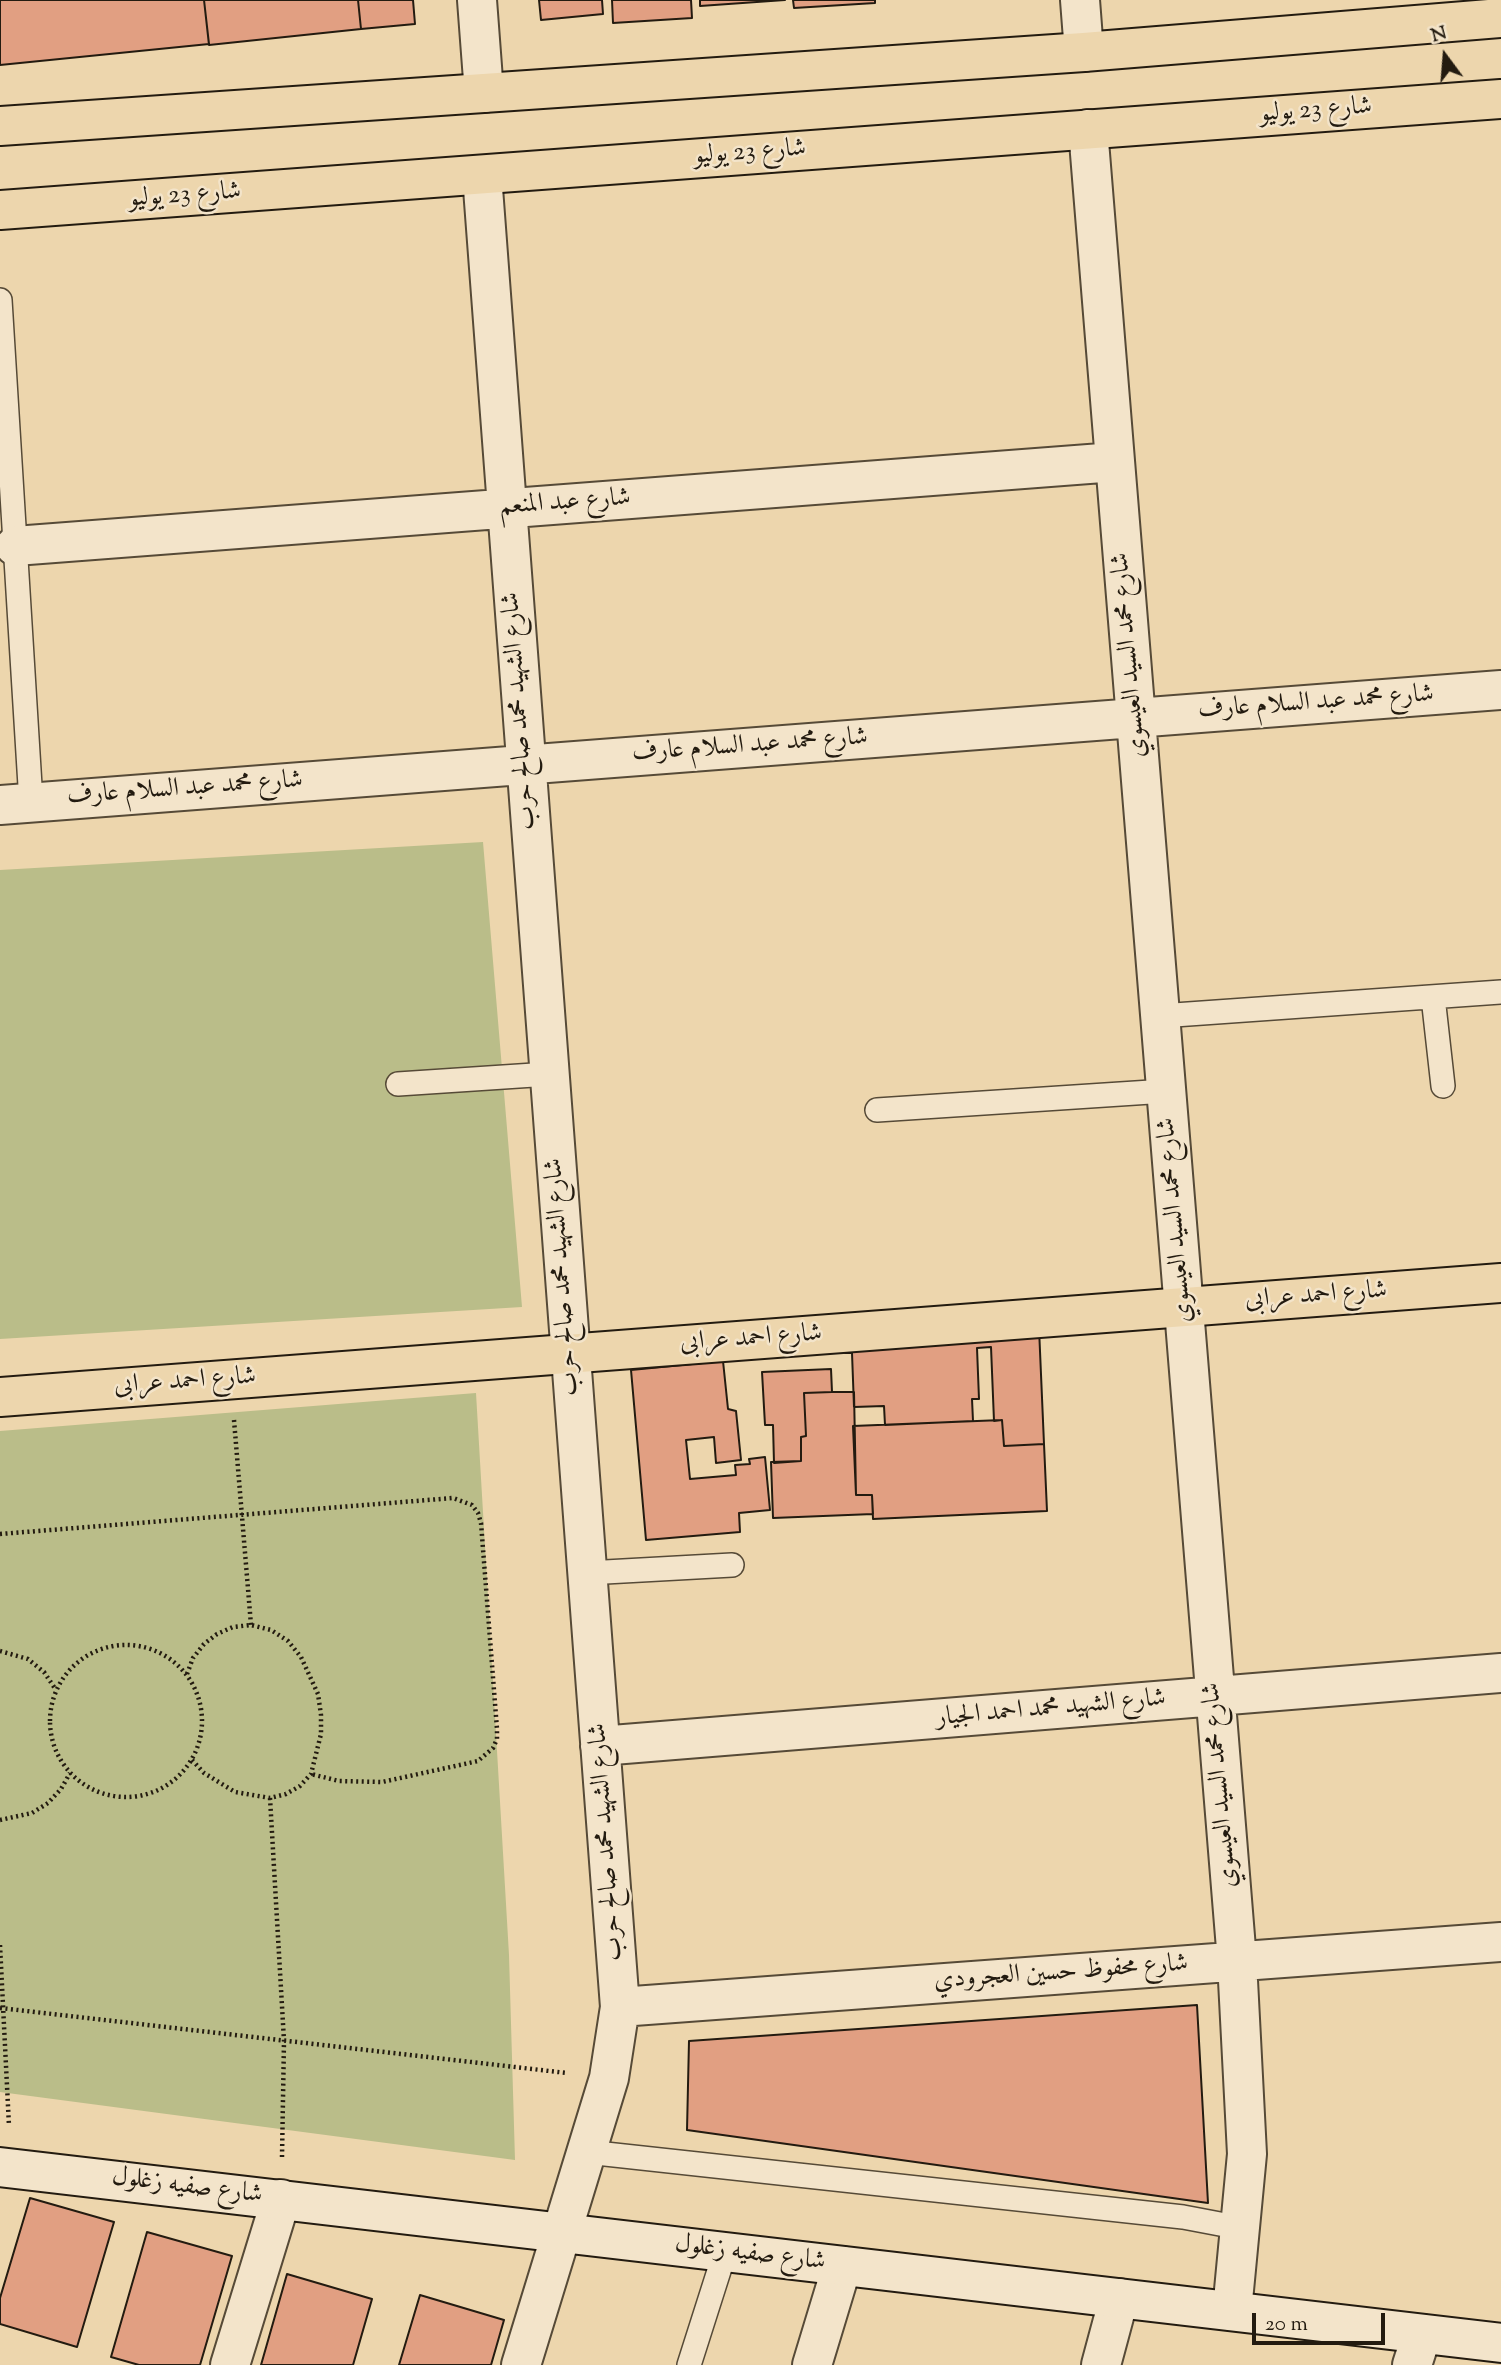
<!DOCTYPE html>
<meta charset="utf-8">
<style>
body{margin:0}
#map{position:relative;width:1501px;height:2365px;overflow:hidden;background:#edd6ad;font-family:"Sorts Mill Goudy",serif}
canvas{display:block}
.north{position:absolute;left:1410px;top:21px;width:70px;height:70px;-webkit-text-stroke:5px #f3e4ca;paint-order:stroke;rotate:344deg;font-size:19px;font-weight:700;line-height:28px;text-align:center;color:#231b10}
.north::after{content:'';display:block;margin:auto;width:24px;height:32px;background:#231b10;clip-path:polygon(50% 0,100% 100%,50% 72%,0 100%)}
.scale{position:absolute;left:1252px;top:2313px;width:133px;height:32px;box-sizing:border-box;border:4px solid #231b10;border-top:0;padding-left:9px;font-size:21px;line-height:24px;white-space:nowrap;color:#231b10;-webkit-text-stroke:5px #f3e4ca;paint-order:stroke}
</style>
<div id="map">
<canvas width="1501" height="2365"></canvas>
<div class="north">N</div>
<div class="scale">20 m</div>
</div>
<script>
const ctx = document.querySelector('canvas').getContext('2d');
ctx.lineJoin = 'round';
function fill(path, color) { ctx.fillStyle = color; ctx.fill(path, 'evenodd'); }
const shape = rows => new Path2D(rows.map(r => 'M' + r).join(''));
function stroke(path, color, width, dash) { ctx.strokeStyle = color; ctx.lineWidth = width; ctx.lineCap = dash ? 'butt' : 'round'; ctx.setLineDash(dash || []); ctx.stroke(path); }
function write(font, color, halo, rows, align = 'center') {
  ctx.font = font + ' "Sorts Mill Goudy",Amiri,serif'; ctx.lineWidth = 5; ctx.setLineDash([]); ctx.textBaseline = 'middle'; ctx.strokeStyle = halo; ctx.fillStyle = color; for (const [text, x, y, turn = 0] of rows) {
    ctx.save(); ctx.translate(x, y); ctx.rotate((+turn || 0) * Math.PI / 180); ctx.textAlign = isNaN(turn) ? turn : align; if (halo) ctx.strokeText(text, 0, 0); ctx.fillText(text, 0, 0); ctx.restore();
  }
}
const green = shape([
 [483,842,522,1307,0,1339,0,870],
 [476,1393,509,1955,515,2160,0,2092,0,1431]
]);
const building = shape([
 [0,0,204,0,209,44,0,65,0,0],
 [204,0,358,0,361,29,209,45,204,0],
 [358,0,413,0,415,24,361,29,358,0],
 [539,0,602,0,603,14,541,20,539,0],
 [612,0,691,0,692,18,613,23,612,0],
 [700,0,785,0,700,6,700,0],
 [793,0,875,0,875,3,794,8,793,0],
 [1039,1328,1044,1444,1004,1446,1002,1420,994,1421,991,1347,977,1348,979,1399,972,1399,973,1421,885,1425,884,1406,854,1407,852,1353,845,1353,845,1337,1039,1328],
 [723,1361,728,1409,736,1411,741,1460,716,1463,714,1437,686,1440,690,1479,736,1475,735,1465,750,1464,749,1459,765,1457,770,1510,739,1513,740,1532,646,1540,631,1370,723,1361],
 [831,1369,832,1392,804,1393,806,1436,801,1437,801,1461,774,1463,773,1425,765,1425,762,1372,831,1369],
 [832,1392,854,1392,856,1495,872,1495,873,1514,773,1518,771,1462,801,1461,801,1437,806,1436,804,1393,832,1392],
 [1002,1420,1004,1446,1044,1444,1047,1511,873,1519,872,1495,856,1495,853,1426,1002,1420],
 [1197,2005,1208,2203,687,2130,689,2041,1197,2005],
 [30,2198,114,2222,77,2347,0,2324,0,2298,30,2198],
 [147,2232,232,2256,200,2365,139,2365,111,2357,147,2232],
 [287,2274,372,2299,353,2365,261,2365,287,2274],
 [420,2295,504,2320,491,2365,399,2365,420,2295]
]);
const path = shape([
 [234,1420,251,1625],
 [0,1534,453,1498,472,1505,478,1513,481,1523,497,1729,497,1739,493,1748,478,1761,382,1782,339,1781,311,1774],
 '50 1721a76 76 0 1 1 152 0a76 76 0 1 1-152 0Z',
 [0,1651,28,1659,44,1672,56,1690],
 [187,1674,193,1658,204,1644,217,1634,233,1627,251,1625,271,1630,288,1641,301,1657,318,1694,321,1715,321,1734,311,1774,300,1786,286,1794,270,1798,235,1792,204,1773,192,1760],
 [270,1798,284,2041,282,2157],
 [0,1820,32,1813,48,1803,61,1789,70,1773],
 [0,1945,9,2126],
 [0,2008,567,2073]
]);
const lane = shape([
 [0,300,31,802],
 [1433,997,1443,1086],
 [1160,1016,1501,992],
 [398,1084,549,1074],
 [877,1110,1166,1091],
 [587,1573,732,1565],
 [587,2152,1183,2217,1241,2228],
 [689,2365,725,2252]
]);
const street = shape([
 [477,0,484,93],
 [1080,0,1084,52],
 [1088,129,1237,1961,1247,2154,1232,2311],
 [482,175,620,2007,609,2078,521,2365],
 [15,546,1115,462],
 [0,805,1501,690],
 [600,1746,1501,1673],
 [620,2007,1501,1942],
 [230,2365,281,2199],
 [812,2365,842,2266],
 [1101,2365,1119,2298],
 [1412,2365,1422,2334]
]);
const secondary = shape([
 [0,2167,1501,2343]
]);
const primary = shape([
 [0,126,1084,52,1501,18],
 [0,210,1501,99],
 [0,1397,1501,1283]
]);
const streetNames = [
 ["شارع 23 يوليو",1316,112,-4],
 ["شارع 23 يوليو",750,154,-4],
 ["شارع 23 يوليو",185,197,-4],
 ["شارع عبد المنعم",565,504,-4],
 ["شارع محمد السيد العيسوي",1131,655,-95],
 ["شارع محمد عبد السلام عارف",1316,704,-4],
 ["شارع الشهيد محمد صالح حرب",521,711,-94],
 ["شارع محمد عبد السلام عارف",750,747,-4],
 ["شارع محمد عبد السلام عارف",185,790,-4],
 ["شارع محمد السيد العيسوي",1177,1220,-95],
 ["شارع الشهيد محمد صالح حرب",564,1277,-94],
 ["شارع احمد عرابى",1316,1297,-4],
 ["شارع احمد عرابى",751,1340,-4],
 ["شارع احمد عرابى",185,1383,-4],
 ["شارع الشهيد محمد احمد الجيار",1051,1710,-5],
 ["شارع محمد السيد العيسوي",1222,1785,-95],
 ["شارع الشهيد محمد صالح حرب",608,1842,-94],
 ["شارع محفوظ حسين العجرودي",1061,1974,-4],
 ["شارع صفيه زغلول",187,2188,7],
 ["شارع صفيه زغلول",750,2255,7]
];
fill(green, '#babd89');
fill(building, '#e19f82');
stroke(building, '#231b10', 2);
stroke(lane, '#564a37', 26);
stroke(street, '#564a37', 42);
stroke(secondary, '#231b10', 42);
stroke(primary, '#231b10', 42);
stroke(path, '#231b10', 4.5, [2, 3.5]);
stroke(lane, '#f3e4ca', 23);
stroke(street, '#f3e4ca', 38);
stroke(secondary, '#f3e4ca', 38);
stroke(primary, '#edd6ad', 38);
write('26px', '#231b10', '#f3e4ca', streetNames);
</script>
